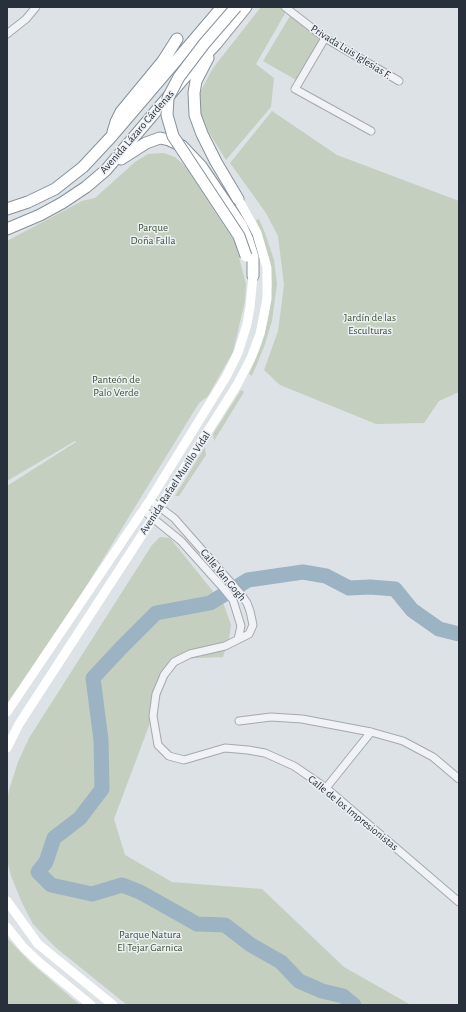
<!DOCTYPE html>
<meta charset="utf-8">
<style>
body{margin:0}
#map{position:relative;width:466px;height:1012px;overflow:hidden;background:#dde2e6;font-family:"Alegreya Sans",sans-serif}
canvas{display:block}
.frame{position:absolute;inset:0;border:8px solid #28313b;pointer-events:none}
</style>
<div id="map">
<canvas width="466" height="1012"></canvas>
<div class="frame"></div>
</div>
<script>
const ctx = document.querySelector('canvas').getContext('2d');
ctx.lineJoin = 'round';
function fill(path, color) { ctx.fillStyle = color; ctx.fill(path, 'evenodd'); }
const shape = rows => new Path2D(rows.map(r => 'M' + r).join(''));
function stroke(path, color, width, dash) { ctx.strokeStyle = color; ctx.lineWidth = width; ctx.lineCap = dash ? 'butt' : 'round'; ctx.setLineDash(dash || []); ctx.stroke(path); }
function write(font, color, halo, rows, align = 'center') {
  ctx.font = font + ' "Alegreya Sans",sans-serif'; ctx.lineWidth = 3; ctx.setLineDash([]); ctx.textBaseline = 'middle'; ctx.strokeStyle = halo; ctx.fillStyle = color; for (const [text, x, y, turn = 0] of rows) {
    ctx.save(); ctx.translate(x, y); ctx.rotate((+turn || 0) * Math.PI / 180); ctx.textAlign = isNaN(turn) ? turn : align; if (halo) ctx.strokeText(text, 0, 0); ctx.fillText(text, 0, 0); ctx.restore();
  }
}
const green = shape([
 [261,7,278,7,287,10,256,64,274,78,271,107,226,160,205,126,196,100,213,68],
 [290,16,321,39,296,80,263,61],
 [272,111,337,155,459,201,459,392,439,401,424,423,376,424,280,385,264,370,278,331,284,285,278,236,266,213,230,163],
 [164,153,175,157,185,166,235,242,246,284,245,301,233,352,208,396,199,403,7,715,7,486,76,442,75,441,7,481,7,241,82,201,95,198,135,162,148,154],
 [259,219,265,233,274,260,277,284,272,321,264,347,252,376,249,374,261,346,268,319,272,284,270,261,256,220],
 [241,390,244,392,214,441,213,434],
 [205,447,206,455,179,496,175,496],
 [160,537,170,538,224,605,231,625,229,639,223,657,174,659,114,819,125,855,172,882,262,889,344,967,411,1005,127,1005,55,947,33,924,22,903,11,876,7,860,7,801,9,790,18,762,29,738,152,545],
 [7,938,31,963,80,1005,7,1005]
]);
const river = shape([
 [354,1005,343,996,322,991,299,981,281,962,251,945,225,925,197,924,140,892,122,885,92,894,51,885,38,872,46,862,54,838,80,818,102,789,101,740,93,678,121,648,156,613,210,603,248,580,303,572,326,576,349,588,370,587,395,589,412,610,439,629,459,634]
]);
const minor = shape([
 [285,7,325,38,399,81],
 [7,34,26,19,36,7],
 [325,38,295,89,371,131],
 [150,500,174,518,240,593,247,603,250,611,253,625,249,634,225,646,190,654,174,662,164,675,156,694,153,716,158,745,169,756,184,760,225,748,248,750,265,753,294,766,326,788,459,902],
 [143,510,181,541,224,589,233,600,241,626,238,639],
 [239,721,271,717,302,719,371,732,403,741,433,757,459,779],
 [326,788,371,732]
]);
const secondary = shape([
 [7,712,150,500,226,377,238,353,247,324,250,307,253,276],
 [7,748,19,724,153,518,237,385,251,358,260,334,267,299,267,268,257,233,238,199],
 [7,901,38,944,113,1005],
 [7,927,24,948,40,963,91,1005]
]);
const trunk = shape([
 [208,58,196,81,194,93,195,115,202,134,216,162,238,199],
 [113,132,116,122,121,112,163,61,177,39],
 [121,159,146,143,160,138,169,140,182,146,201,166,241,225,247,238,253,257,253,276],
 [7,209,28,202,55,189,83,167,111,137,222,7],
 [7,229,40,215,62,203,86,187,106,170,184,78,216,44,246,7]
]);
const trunkBridge = shape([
 [236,7,204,44,179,77,168,98,167,115,173,136,239,236,246,256]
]);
const streetNames = [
 ["Privada Luis Iglesias F.",351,52,32],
 ["Avenida Lázaro Cárdenas",137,132,-49],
 ["Avenida Rafael Murillo Vidal",175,483,-57],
 ["Calle Van Gogh",223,575,50],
 ["Calle de los Impresionistas",353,813,39]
];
const parkNames = [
 ["Parque",153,228],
 ["Doña Falla",153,241],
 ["Jardín de las",370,318],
 ["Esculturas",370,331],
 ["Panteón de",116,380],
 ["Palo Verde",116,393],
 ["Parque Natura",150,935],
 ["El Tejar Garnica",150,948]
];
fill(green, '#c5cfbf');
stroke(river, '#9bb3c3', 15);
stroke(minor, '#a3a9af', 9);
stroke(trunk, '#86919b', 13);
stroke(minor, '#f0f2f5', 7);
stroke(secondary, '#fff', 9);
stroke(trunk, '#fff', 11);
stroke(trunkBridge, '#86919b', 13, []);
stroke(trunkBridge, '#fff', 11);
write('11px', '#28313b', '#ecf0f4', streetNames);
write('11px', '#405636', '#ecf0f4', parkNames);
</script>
